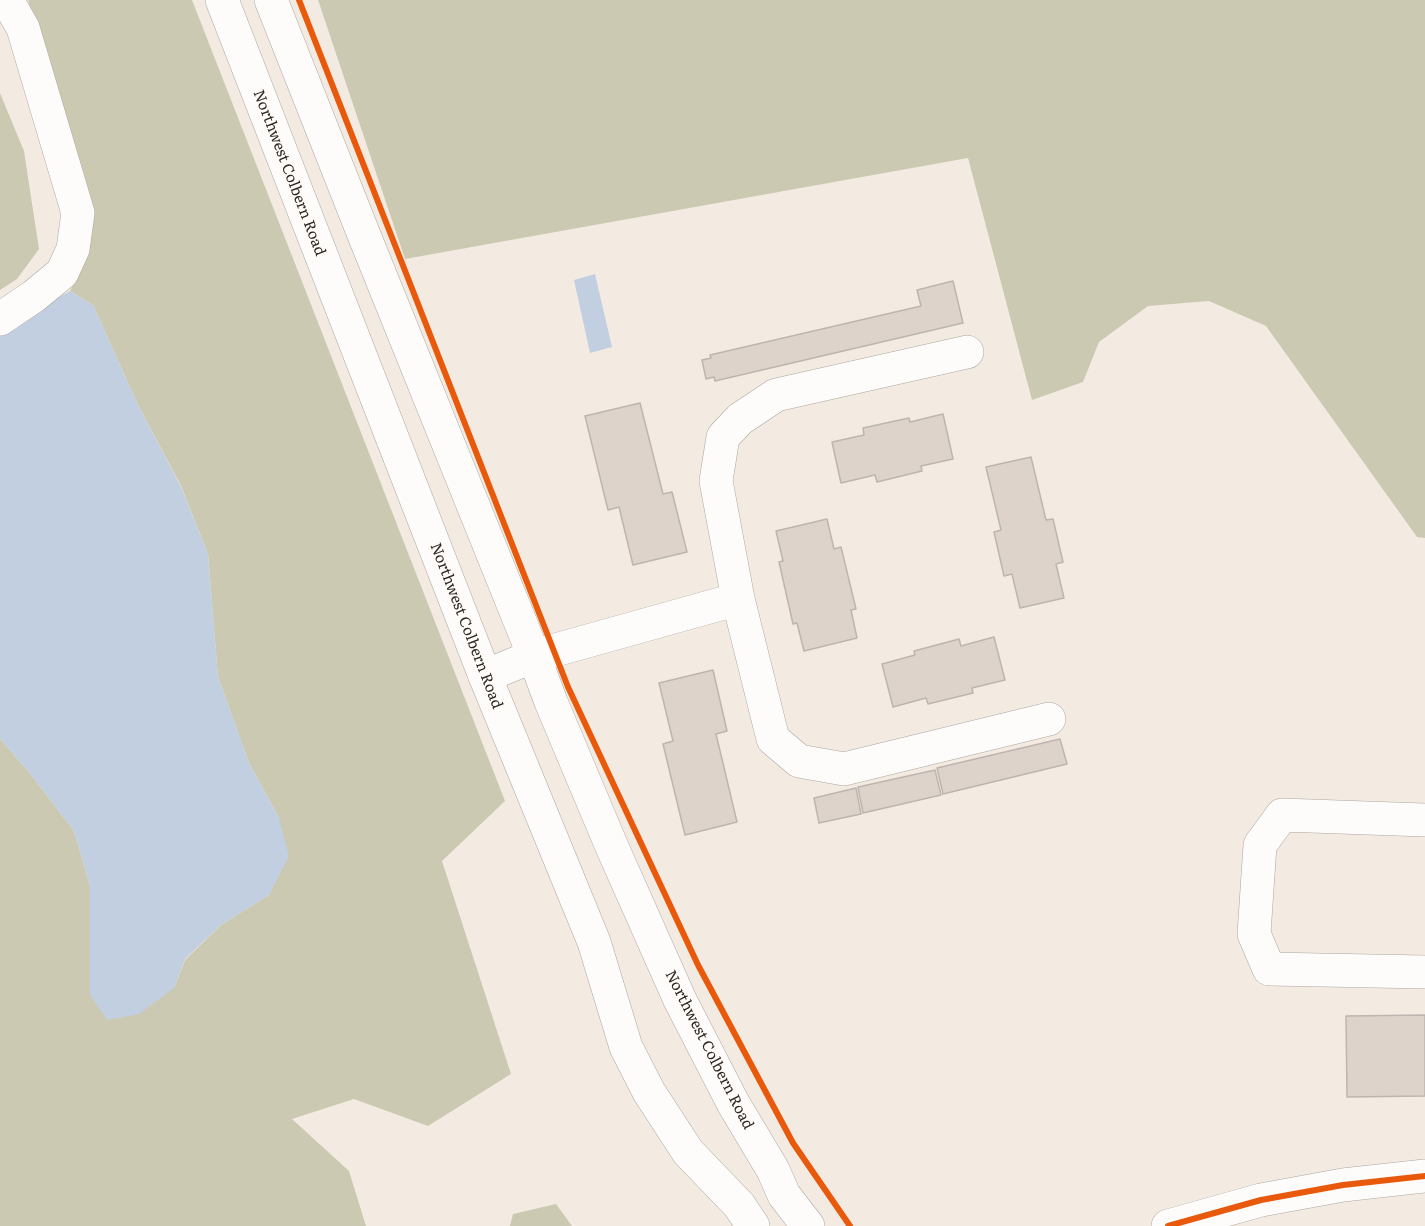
<!DOCTYPE html>
<style>
body{margin:0}
canvas{display:block;background:#f3ebe2}
</style>
<canvas width="1425" height="1226"></canvas>
<script>
const ctx = document.querySelector('canvas').getContext('2d');
ctx.lineJoin = 'round';
function fill(path, color) { ctx.fillStyle = color; ctx.fill(path, 'evenodd'); }
const shape = rows => new Path2D(rows.map(r => 'M' + r).join(''));
function stroke(path, color, width, dash) { ctx.strokeStyle = color; ctx.lineWidth = width; ctx.lineCap = dash ? 'butt' : 'round'; ctx.setLineDash(dash || []); ctx.stroke(path); }
function write(font, color, halo, rows, align = 'center') {
  ctx.font = font + ' Literata,serif'; ctx.lineWidth = 6; ctx.setLineDash([]); ctx.textBaseline = 'middle'; ctx.strokeStyle = halo; ctx.fillStyle = color; for (const [text, x, y, turn = 0] of rows) {
    ctx.save(); ctx.translate(x, y); ctx.rotate((+turn || 0) * Math.PI / 180); ctx.textAlign = isNaN(turn) ? turn : align; if (halo) ctx.strokeText(text, 0, 0); ctx.fillText(text, 0, 0); ctx.restore();
  }
}
const forest = shape([
 [28,0,192,0,505,801,442,861,511,1074,428,1126,354,1099,292,1119,349,1171,366,1226,0,1226,0,739,29,772,74,831,90,886,90,995,174,988,185,960,221,925,269,895,279,818,249,763,218,677,208,554,181,486,138,405,93,305,70,291,88,255,87,185],
 [318,0,1425,0,1425,538,1417,537,1266,326,1209,301,1148,306,1099,342,1083,382,1032,400,968,158,405,259],
 [0,93,24,151,39,249,17,279,0,290],
 [556,1204,572,1226,510,1226,513,1214]
]);
const water = shape([
 [595,274,612,347,590,353,574,280],
 [70,291,93,305,138,405,181,487,208,554,218,677,249,763,279,818,289,856,269,895,221,925,185,959,174,988,139,1014,107,1020,90,995,90,886,74,831,29,772,0,739,0,334,20,319]
]);
const building = shape([
 [953,281,963,323,715,381,714,377,706,379,702,360,711,358,710,355,921,306,917,290,953,281],
 [640,403,663,494,672,492,687,552,633,565,619,507,608,510,585,416,640,403],
 [943,414,953,459,921,466,922,471,877,482,875,475,841,483,832,442,864,435,863,428,909,418,910,422,943,414],
 [1031,457,1046,520,1053,519,1063,562,1056,564,1064,598,1020,608,1012,574,1004,576,994,532,1001,530,986,467,1031,457],
 [827,519,834,549,841,547,856,609,851,610,857,638,804,651,797,623,793,624,779,562,783,561,776,531,827,519],
 [994,637,1005,680,972,688,973,693,928,704,926,698,893,707,882,664,915,655,914,651,959,639,961,646,994,637],
 [713,670,727,731,716,734,737,822,685,835,663,744,673,741,659,683,713,670],
 [1060,739,1067,764,943,794,937,768,1060,739],
 [935,770,941,795,863,813,858,787,935,770],
 [856,788,861,814,819,823,814,798,856,788],
 [1425,1015,1425,1096,1347,1097,1346,1016,1425,1015]
]);
const minor = shape([
 [0,319,34,296,62,273,73,249,78,213,23,28,7,0],
 [738,599,716,481,723,437,740,419,776,395,967,352],
 [485,676,534,656,738,599,773,739,799,761,844,769,1049,719],
 [1425,820,1282,815,1260,845,1254,934,1269,969,1425,972],
 [1168,1226,1261,1200,1343,1185,1425,1176]
]);
const major = shape([
 [222,0,485,676,594,942,626,1047,649,1092,688,1152,739,1205,753,1226],
 [271,0,362,230,534,656,551,702,612,847,680,1000,733,1103,773,1170,784,1195,808,1226]
]);
const cycleway = shape([
 [299,0,568,687,698,965,793,1143,850,1226],
 [1168,1226,1261,1200,1343,1185,1425,1176]
]);
const streetNames = [
 ["Northwest Colbern Road",289,173,69],
 ["Northwest Colbern Road",466,626,69],
 ["Northwest Colbern Road",709,1050,63]
];
fill(forest, '#cbc9b1');
fill(water, '#c1cfe1');
fill(building, '#ded3cb');
stroke(building, '#bdb5af', 1.5);
stroke(minor, '#aca69f', 34);
stroke(major, '#aca69f', 34);
stroke(minor, '#fdfcfb', 33);
stroke(major, '#fdfcfb', 33);
stroke(cycleway, '#e8590c', 6);
write('15px', '#2d2822', '#fefbf8', streetNames);
</script>
